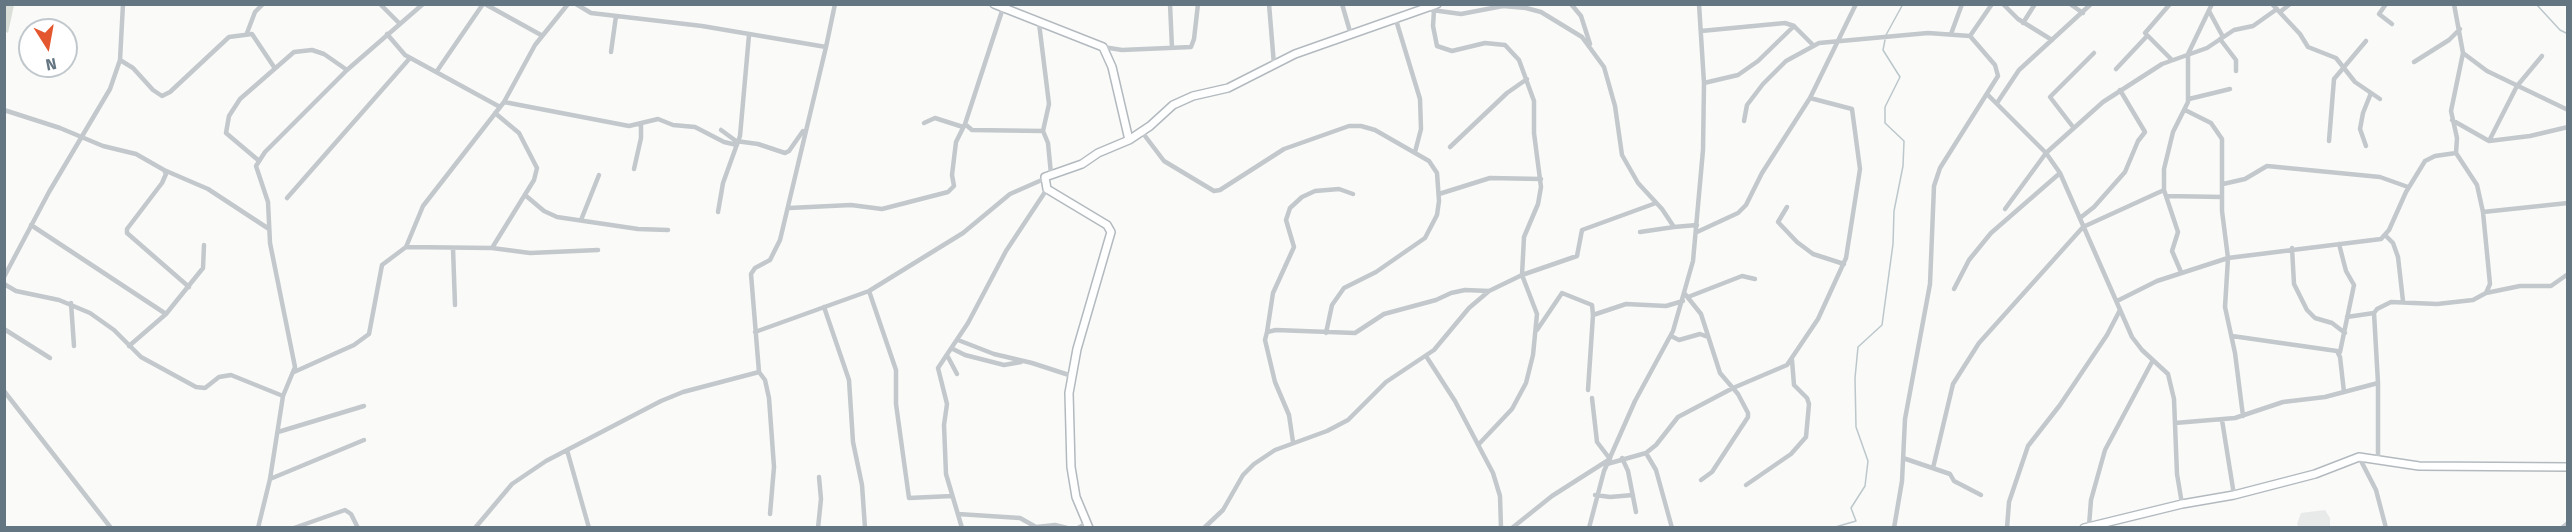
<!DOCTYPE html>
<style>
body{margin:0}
#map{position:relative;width:2572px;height:532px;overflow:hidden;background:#fafaf8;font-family:"Fira Sans",sans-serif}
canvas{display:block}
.frame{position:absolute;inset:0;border:6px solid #657683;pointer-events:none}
.north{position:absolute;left:18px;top:18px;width:60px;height:60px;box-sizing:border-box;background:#fff;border:2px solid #c1c8cd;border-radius:50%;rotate:169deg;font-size:16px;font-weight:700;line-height:24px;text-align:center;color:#657683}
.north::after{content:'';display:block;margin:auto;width:21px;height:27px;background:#e4572e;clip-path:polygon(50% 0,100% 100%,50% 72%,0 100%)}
</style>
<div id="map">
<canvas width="2572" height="532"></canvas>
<div class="frame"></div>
<div class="north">N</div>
</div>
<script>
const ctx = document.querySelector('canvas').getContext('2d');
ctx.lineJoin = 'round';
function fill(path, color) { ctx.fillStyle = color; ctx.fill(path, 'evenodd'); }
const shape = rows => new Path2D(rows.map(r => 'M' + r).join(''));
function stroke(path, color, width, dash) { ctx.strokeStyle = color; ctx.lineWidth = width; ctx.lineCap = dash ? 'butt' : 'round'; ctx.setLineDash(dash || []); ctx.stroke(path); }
const built = shape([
 [2325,510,2330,518,2330,527,2299,527,2297,524,2301,513]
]);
const green = shape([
 [4,5,14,5,8,33,5,31]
]);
const stream = shape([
 [2536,4,2560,30,2568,34],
 [1886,35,1903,4],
 [1832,528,1856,521,1851,508,1865,486,1868,461,1856,427,1855,378,1858,347,1882,325,1893,244,1894,211,1903,166,1904,141,1885,123,1885,107,1900,77,1883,50,1885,40]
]);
const street = shape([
 [380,4,400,24],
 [485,4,541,35],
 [576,4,591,13,702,26,826,47,835,4],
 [1170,4,1172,48],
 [1269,4,1274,65],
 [1342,4,1351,35],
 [1571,4,1581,16,1590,44],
 [2003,4,2018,19,2052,40],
 [2070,4,2083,13],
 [2170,4,2145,33,2172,60],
 [2272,4,2300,34,2308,47,2336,58,2355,82,2380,99],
 [2386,4,2379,14,2392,24],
 [1003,8,965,124,972,130,1043,131],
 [1432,10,1461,14,1503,6,1526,8,1541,12,1582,37,1604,67,1615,106,1622,155,1638,183,1662,209,1674,227,1697,225],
 [1434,10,1433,26,1437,46,1452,51,1485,43,1505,45,1519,60,1534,101,1534,133,1541,187,1538,204,1524,237,1522,275,1537,314,1533,355,1526,383,1512,409,1479,444],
 [2209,11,2223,37],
 [2280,12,2290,4],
 [1396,20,1420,99,1421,129,1415,152],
 [1039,23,1049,104,1043,131,1048,143,1051,174],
 [2023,23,2035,4],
 [1701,31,1785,23,1794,26,1813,45],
 [247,33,255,12,263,4],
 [387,34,405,55,500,107],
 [1951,34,1962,4],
 [2220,39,2236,60,2236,71],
 [1103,47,1122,50,1191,47,1194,39,1198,4],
 [611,52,616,16],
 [2463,53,2487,71,2568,110],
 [120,60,133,68,153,90,162,96,170,92,229,37,252,34,274,67],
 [2414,62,2449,40,2460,29],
 [2116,69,2147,36],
 [437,71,483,4],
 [1704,83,1738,75,1758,61,1794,26],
 [1987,94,2046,153,2060,173,2132,337,2142,350,2168,374,2174,399,2177,474,2182,504],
 [2189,99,2230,89],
 [504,102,629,126,658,119,673,125,695,127,724,142,737,145],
 [1997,103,2019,70,2091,4],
 [4,110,60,128,103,146,136,154,164,170,166,174,162,183,127,229,127,233,189,287],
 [2185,110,2211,123,2222,139,2222,211,2228,258,2225,307,2235,353,2243,416],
 [2452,120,2489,141,2530,136,2568,127],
 [1744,121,1747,105,1763,84,1786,61,1819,43,1928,33,1970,36],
 [924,123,935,118,963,127],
 [2073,127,2050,97,2094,53],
 [721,130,736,141,758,144,785,153,789,151,803,131],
 [1142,132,1164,161,1214,191,1220,190,1284,149,1349,126,1361,126,1375,130,1429,161,1437,173,1439,201,1437,215,1425,238,1376,272,1344,288,1332,305,1326,333],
 [2329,141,2334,79,2366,41],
 [2489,141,2517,86,2542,56],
 [2366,146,2360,129,2363,113,2371,93],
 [1450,147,1507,93,1527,79],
 [258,160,226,133,229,116,240,99,294,52,312,50,324,54,347,70],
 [634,169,641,138,641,125],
 [164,170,208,189,269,229],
 [2223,184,2245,179,2267,166,2380,177,2408,187],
 [1439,194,1490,178,1541,179],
 [525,195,544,211,557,217,638,229,668,230],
 [2166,196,2222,197],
 [287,198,410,58],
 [1787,207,1778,222,1797,242,1813,254,1844,264],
 [789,208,851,205,882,209,948,192,954,186,952,175,956,142,965,124],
 [2005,209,2046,153,2103,102,2162,64,2207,48,2234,30,2253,26,2277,9],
 [718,212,723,183,740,136,749,35],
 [2483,212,2568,203],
 [2080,218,2094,207,2125,172,2138,141,2145,132,2120,90],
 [581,220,599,175],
 [31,225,166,314],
 [1640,232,1674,227],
 [1697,232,1738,213,1746,205,1762,173,1810,98,1856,4],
 [2385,235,2393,243,2398,257,2403,301],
 [2339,244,2346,271,2354,285,2340,352],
 [406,247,492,248,530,253,598,250],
 [453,248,455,305],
 [492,248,534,180,537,168,519,133,495,113],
 [2292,248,2294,284,2307,310,2315,318,2332,323,2345,333],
 [2181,272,2172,251,2178,232,2164,190,2164,169,2173,132,2188,102,2188,54,2212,4],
 [4,277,49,192,110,89,120,60,123,4],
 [4,284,16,291,59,300,90,313,114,330,141,357,196,387,205,388,219,377,231,375,283,396],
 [1954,289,1969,260,1991,233,2060,173],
 [869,291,896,370,896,404,909,498,952,496],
 [2486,293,2520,286,2551,286,2568,274],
 [1685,294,1701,314,1720,373,1738,394,1748,413,1748,417,1712,472,1701,480],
 [1688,297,1742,276,1755,279],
 [2117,301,2157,281,2228,258,2381,239,2389,230,2406,192,2425,161,2435,156,2456,153],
 [71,303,74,346],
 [824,307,849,380,853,442,862,485,865,528],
 [2347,317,2374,313],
 [4,329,50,358],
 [1537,330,1562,293,1592,305,1593,315],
 [755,332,869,291,963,233,1010,194,1044,179],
 [1267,332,1273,293,1294,247,1286,220,1290,208,1302,197,1315,191,1339,189,1353,194],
 [1671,336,1679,340,1700,334,1708,337],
 [2232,336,2337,351,2340,357,2344,392],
 [958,340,994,354,1032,363,1072,376],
 [129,346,166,314,203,268,204,245],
 [953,349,965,355,1004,365,1021,362],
 [1426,356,1455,401,1493,473,1500,496,1501,528],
 [948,357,957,374],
 [294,372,354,345,369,334,382,265,406,247,423,206,504,102,535,45,568,4],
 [1588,390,1593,315,1626,304,1666,306,1683,301],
 [4,391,111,528],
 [2222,420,2234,495],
 [2175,423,2235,418,2283,402,2325,397,2378,383],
 [278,432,364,406],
 [1293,442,1289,415,1275,382,1265,340,1267,332,1276,330,1355,333,1384,314,1436,300,1451,293,1465,290,1489,291],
 [567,450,589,528],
 [1646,453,1656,470,1672,528],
 [2359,457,2376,490,2386,528],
 [1622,458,1628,471,1636,512],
 [1903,458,1950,474,1954,481,1981,495],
 [2378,458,2378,383,2374,313,2377,309,2391,302,2437,304,2473,300,2486,293,2490,284,2483,212,2477,185,2456,153,2457,138,2451,111,2463,53,2454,4],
 [1607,464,1646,453,1656,445,1678,417,1733,388,1787,365,1818,319,1846,258,1860,169,1852,109,1810,98],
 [1933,468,1953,384,1979,343,2083,227,2164,190],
 [270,479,364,440],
 [1746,485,1791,454,1806,437,1809,404,1807,398,1794,385,1792,360],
 [1595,495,1610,497,1633,495],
 [770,514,774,467,769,398,765,380,759,372,751,274,755,268,770,260,780,240,826,47],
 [958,514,1020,518,1036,527,1055,525,1067,528],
 [2089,526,2091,500,2105,450,2153,360],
 [258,528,270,479,283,396,295,367,270,243,268,202,256,166,265,152,347,70,423,4],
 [294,528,345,510,351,514,358,528],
 [475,528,512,484,546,461,661,401,683,392,759,372],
 [818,528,821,499,819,477],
 [962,528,946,474,944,425,947,404,938,368,968,323,1006,251,1047,189],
 [1078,528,1087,523],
 [1204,528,1223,510,1243,475,1254,464,1275,450,1327,431,1348,420,1386,382,1434,350,1469,308,1489,291,1522,275,1577,256,1582,230,1656,203],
 [1512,528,1552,496,1610,459,1597,442,1592,398],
 [1589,528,1604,471,1635,401,1673,331,1693,261,1703,150,1704,83,1699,4],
 [1894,528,1902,481,1905,419,1930,284,1934,186,1940,168,1998,76,1995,65,1970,36,1992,4],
 [2007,528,2009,502,2028,446,2060,405,2107,335,2120,310],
 [2562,528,2568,523]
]);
const secondary = shape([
 [994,4,1103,47,1112,67,1129,140],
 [1089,528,1076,497,1071,467,1069,393,1077,349,1111,232,1107,225,1047,189,1045,177,1082,164,1098,153,1129,140,1150,126,1173,105,1193,96,1228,88,1295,54,1437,4],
 [2084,528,2182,504,2234,495,2315,474,2359,457,2419,466,2568,467]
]);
fill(built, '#e8e9e9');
fill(green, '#dadfd7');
stroke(stream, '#bbc7cb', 1.5);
stroke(secondary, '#b3babf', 10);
stroke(street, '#c3c8cc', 4.5);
stroke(secondary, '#fff', 7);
</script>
